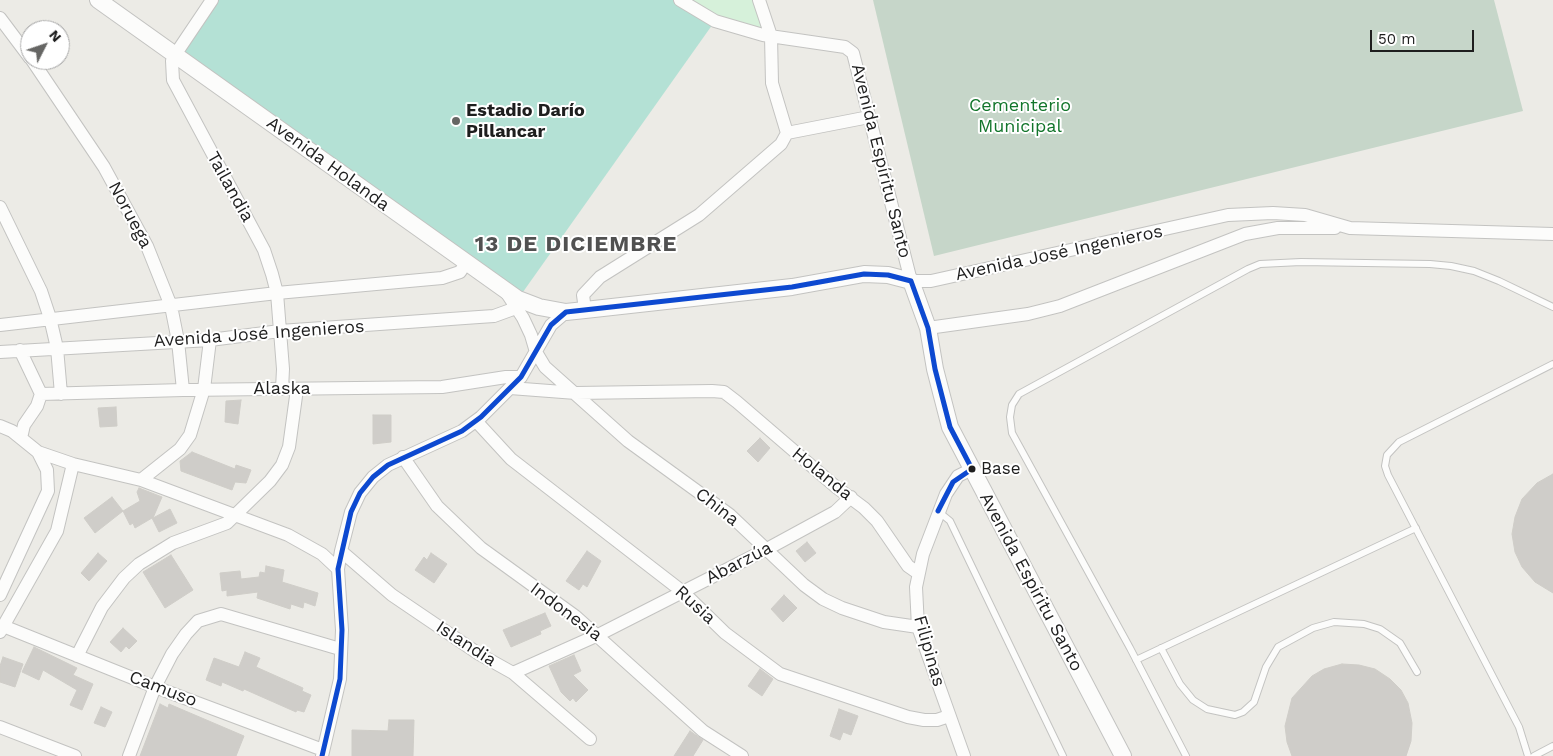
<!DOCTYPE html>
<meta charset="utf-8">
<style>
body{margin:0}
#map{position:relative;width:1553px;height:756px;overflow:hidden;background:#ecebe6;font-family:"Work Sans",sans-serif}
canvas{display:block}
.north{position:absolute;left:20px;top:20px;width:50px;height:50px;box-sizing:border-box;background:#fff;border:1px solid #a5a5a5;border-radius:50%;rotate:49deg;font-size:14px;font-weight:700;line-height:20px;text-align:center;color:#1e1e1e}
.north::after{content:'';display:block;margin:auto;width:18px;height:22px;background:#666664;clip-path:polygon(50% 0,100% 100%,50% 72%,0 100%)}
.scale{position:absolute;left:1370px;top:30px;width:104px;height:22px;box-sizing:border-box;border:2px solid #1e1e1e;border-top:0;padding-left:6px;font-size:15px;line-height:18px;white-space:nowrap;color:#1e1e1e;-webkit-text-stroke:4px #fff;paint-order:stroke}
</style>
<div id="map">
<canvas width="1553" height="756"></canvas>
<div class="north">N</div>
<div class="scale">50 m</div>
</div>
<script>
const ctx = document.querySelector('canvas').getContext('2d');
ctx.lineJoin = 'round';
function fill(path, color) { ctx.fillStyle = color; ctx.fill(path, 'evenodd'); }
const shape = rows => new Path2D(rows.map(r => 'M' + r).join(''));
function stroke(path, color, width, dash) { ctx.strokeStyle = color; ctx.lineWidth = width; ctx.lineCap = dash ? 'butt' : 'round'; ctx.setLineDash(dash || []); ctx.stroke(path); }
function write(font, color, halo, rows, align = 'center') {
  ctx.font = font + ' "Work Sans",sans-serif'; ctx.lineWidth = 4; ctx.setLineDash([]); ctx.textBaseline = 'middle'; ctx.strokeStyle = halo; ctx.fillStyle = color; for (const [text, x, y, turn = 0] of rows) {
    ctx.save(); ctx.translate(x, y); ctx.rotate((+turn || 0) * Math.PI / 180); ctx.textAlign = isNaN(turn) ? turn : align; if (halo) ctx.strokeText(text, 0, 0); ctx.fillText(text, 0, 0); ctx.restore();
  }
}
const cemetery = shape([
 [873,0,1494,0,1523,111,934,256]
]);
const park = shape([
 [680,0,759,0,763,35]
]);
const pitch = shape([
 [212,0,680,0,715,21,518,299,175,56]
]);
const building = shape([
 [241,400,238,424,225,422,226,401,241,400],
 [116,407,117,426,100,427,98,408,116,407],
 [373,415,391,415,391,442,373,444,373,415],
 [760,438,770,448,758,462,747,451,760,438],
 [192,452,235,469,236,465,251,470,246,483,235,482,232,490,181,471,180,461,192,452],
 [1553,474,1553,593,1535,582,1522,567,1515,552,1512,534,1515,517,1522,499,1537,483,1553,474],
 [139,488,162,497,153,518,170,509,177,523,159,532,152,518,135,528,133,523,130,525,123,511,140,501,137,492,139,488],
 [112,497,123,511,95,533,84,518,112,497],
 [807,542,816,553,805,562,796,551,807,542],
 [587,551,601,561,587,587,583,584,579,590,566,581,587,551],
 [98,553,107,561,89,581,81,573,98,553],
 [431,553,447,564,434,583,415,570,424,557,427,560,431,553],
 [171,555,193,590,165,608,143,572,171,555],
 [266,566,284,570,282,582,318,593,315,606,304,602,303,608,291,604,290,609,257,598,258,592,227,596,227,590,222,591,220,573,240,571,241,579,259,577,260,572,265,573,266,566],
 [784,595,797,608,783,622,771,609,784,595],
 [545,613,551,626,540,631,541,634,511,647,503,630,545,613],
 [123,628,137,641,129,649,126,646,121,652,110,642,123,628],
 [34,647,77,668,73,675,93,684,82,710,70,705,77,690,43,670,39,680,22,672,34,647],
 [245,652,260,658,256,667,303,688,302,691,311,695,304,712,297,710,296,712,244,689,243,691,222,682,221,686,206,680,214,658,239,667,245,652],
 [574,655,581,671,573,675,588,690,576,702,573,698,570,701,561,692,549,666,574,655],
 [3,657,23,664,15,687,0,682,0,666,3,657],
 [1342,664,1359,665,1375,669,1390,679,1401,690,1408,703,1412,723,1411,741,1406,756,1292,756,1287,742,1285,726,1292,698,1312,676,1324,669,1342,664],
 [760,669,773,679,762,696,748,686,760,669],
 [160,704,168,708,169,704,244,736,236,756,140,756,160,704],
 [101,707,112,712,105,727,94,723,101,707],
 [839,709,858,716,851,735,843,732,840,740,830,736,839,709],
 [389,720,414,720,413,756,352,756,352,730,388,731,389,720],
 [690,731,703,740,693,756,674,756,690,731]
]);
const service = shape([
 [939,512,950,521,1063,756],
 [1161,648,1180,684,1193,700,1207,709,1235,715,1243,712,1254,702,1266,667,1278,647,1313,628,1334,622,1364,624,1380,629,1400,643,1417,672],
 [1136,660,1416,528],
 [1186,756,1130,648,1012,433,1010,417,1012,405,1019,394,1248,269,1260,264,1301,262,1430,264,1451,266,1474,271,1499,281,1553,307],
 [1528,756,1519,727,1388,475,1385,466,1387,455,1399,442,1553,364],
 [1534,756,1553,746]
]);
const minor = shape([
 [212,0,175,55,172,61,173,80,264,250,272,274,277,293,283,369,282,389],
 [680,0,715,21,763,35,845,47,853,53,911,281,931,281,1228,215,1273,213,1305,215,1350,228,1553,234],
 [0,18,30,58],
 [32,60,104,167,147,246,171,306,178,341,183,390],
 [787,133,869,117],
 [0,207,41,291,50,318,57,348,61,394],
 [506,292,523,318,531,335,536,352,545,367,628,441,730,515,804,585,823,599,842,608,884,622,918,627],
 [585,310,583,295,600,277,699,215,781,144,787,133,772,83,771,36,759,0],
 [0,325,277,293,442,278,460,272,466,263],
 [928,328,1028,314,1060,306,1245,234,1278,228,1335,228],
 [20,350,41,394,37,406,24,425,21,438],
 [0,352,210,340,280,331,479,317,494,316,516,308],
 [510,388,576,393,712,391,724,392,737,402,836,487,864,508,877,521,908,566,918,573],
 [41,394,183,390,442,387,506,377,521,377],
 [476,421,511,459,683,592,725,633,780,674,908,717,924,720,937,720,949,716],
 [0,426,12,431,38,452,73,464,141,480,288,535,322,554,338,569],
 [403,457,437,506,481,548,575,616,703,731,742,756],
 [141,480,180,449,190,435,204,389,210,340],
 [341,551,392,595,479,654,513,673,590,739],
 [0,595,48,491,47,470,38,452],
 [3,626,155,687,323,750],
 [0,632,57,531,73,464],
 [77,656,102,607,124,578,139,564,173,543,227,523,270,481,282,465,289,447,297,389],
 [513,673,598,635,767,549,835,512,851,497],
 [0,727,75,756],
 [129,756,155,687,172,654,186,634,198,621,221,614,340,649],
 [322,756,340,679,342,630,338,569,341,551,351,512,360,493,373,477,388,465,462,431,481,417,521,377,551,325,566,312],
 [964,756,918,627,916,587,923,554,946,494,958,476,972,469]
]);
const tertiary = shape([
 [98,0,518,299,539,307,566,312,585,310,792,287,864,274,888,275,911,281,928,328,935,369,950,427,1123,756]
]);
const bus1 = shape([
 [322,756,340,679,342,630,338,569,351,512,360,493,373,477,388,465,462,431,481,417,521,377,551,325,566,312,792,287,864,274,888,275,911,281,928,328,935,369,950,427,972,469,953,482,938,511]
]);
const markers = [
 [456,121,5,"#666664"],
 [972,469,4.5,"#1e1e1e"]
];
const busNames = [
 ["Base",981,469]
];
const parkNames = [
 ["Cementerio",1020,106],
 ["Municipal",1020,127]
];
const poiNames = [
 ["Estadio Darío",466,111],
 ["Pillancar",466,132]
];
const streetNames = [
 ["Avenida Espíritu Santo",881,161,76],
 ["Avenida Holanda",328,164,36],
 ["Tailandia",230,187,61],
 ["Noruega",130,215,62],
 ["Avenida José Ingenieros",1059,253,-12],
 ["Avenida José Ingenieros",259,334,-4],
 ["Alaska",282,389],
 ["Holanda",822,474,39],
 ["China",717,507,38],
 ["Abarzúa",739,563,-27],
 ["Avenida Espíritu Santo",1031,582,62],
 ["Rusia",695,605,42],
 ["Indonesia",566,612,37],
 ["Islandia",466,644,33],
 ["Filipinas",929,651,74],
 ["Camuso",163,689,21]
];
const districtNames = [
 ["13 DE DICIEMBRE",576,245]
];
fill(cemetery, '#c6d6c9');
fill(park, '#d6f1da');
fill(pitch, '#b4e1d5');
fill(building, '#cfcdc9');
stroke(building, '#cfcdc8', 1);
stroke(service, '#c3c3c1', 8);
stroke(minor, '#c3c3c1', 14);
stroke(tertiary, '#c3c3c1', 18);
stroke(service, '#fcfcfb', 6);
stroke(minor, '#fcfcfb', 12);
stroke(tertiary, '#fcfcfb', 16);
stroke(bus1, '#0d49d0', 5);
for (const [x, y, r, color] of markers) { const dot = new Path2D(); dot.arc(x, y, r, 0, 2 * Math.PI); ctx.fillStyle = color; ctx.fill(dot); stroke(dot, '#fff', 2); }
write('17px', '#1e1e1e', '#fff', busNames, 'left');
write('18px', '#12752b', '#fff', parkNames);
write('bold 18px', '#1e1e1e', '#fff', poiNames, 'left');
write('18px', '#1e1e1e', '#fff', streetNames);
ctx.letterSpacing = '1px';
write('bold 22px', '#515151', '#fff', districtNames);
ctx.letterSpacing = '0px';
</script>
